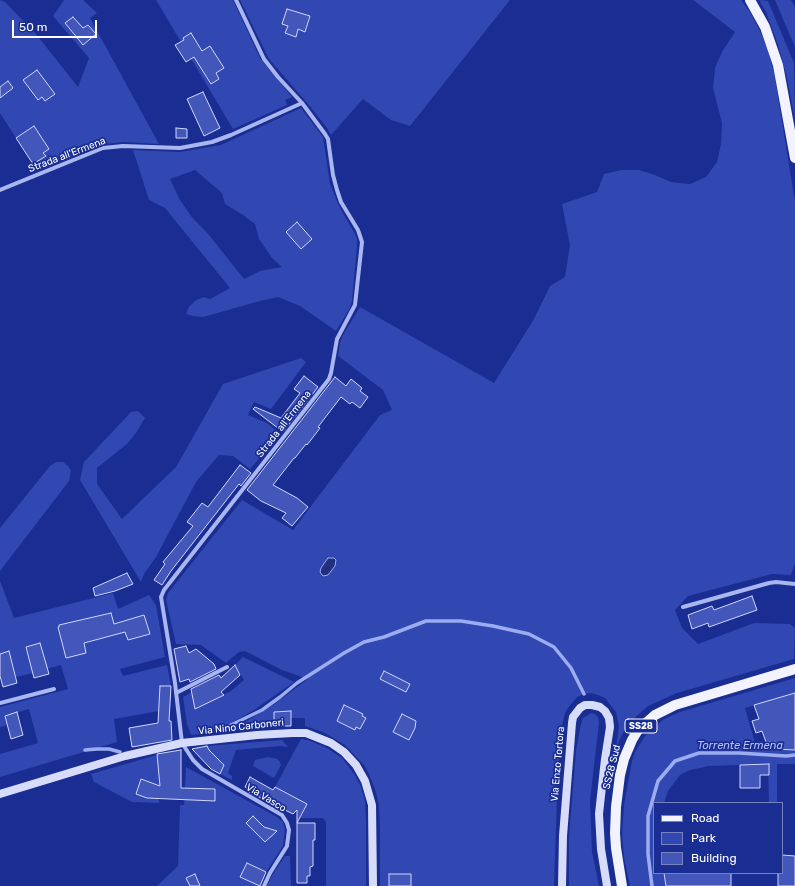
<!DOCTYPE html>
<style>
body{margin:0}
#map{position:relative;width:795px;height:886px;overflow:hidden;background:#1a2d92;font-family:Rubik,sans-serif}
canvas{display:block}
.legend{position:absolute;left:653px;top:802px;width:130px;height:72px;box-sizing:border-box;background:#1a2d92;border:1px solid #7681be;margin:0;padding:5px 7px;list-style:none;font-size:12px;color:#fff}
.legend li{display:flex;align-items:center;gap:8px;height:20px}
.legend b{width:20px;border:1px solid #7681be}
.scale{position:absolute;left:12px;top:20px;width:85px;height:18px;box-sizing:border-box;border:2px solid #fff;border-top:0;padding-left:5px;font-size:12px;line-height:14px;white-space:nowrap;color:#fff;-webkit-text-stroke:3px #1a2d92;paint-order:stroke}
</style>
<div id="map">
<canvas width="795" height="886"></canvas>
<ul class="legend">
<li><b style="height:5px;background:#f2f3ff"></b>Road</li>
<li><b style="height:11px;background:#3147b1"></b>Park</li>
<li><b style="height:11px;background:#4356b9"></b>Building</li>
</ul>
<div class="scale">50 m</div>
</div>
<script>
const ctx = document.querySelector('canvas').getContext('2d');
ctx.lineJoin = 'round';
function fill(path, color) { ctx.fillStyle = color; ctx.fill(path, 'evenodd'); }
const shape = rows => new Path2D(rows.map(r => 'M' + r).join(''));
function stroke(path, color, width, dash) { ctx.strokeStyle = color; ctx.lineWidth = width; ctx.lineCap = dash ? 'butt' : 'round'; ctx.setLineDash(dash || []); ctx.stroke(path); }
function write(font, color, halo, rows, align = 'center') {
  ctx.font = font + ' Rubik,sans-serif'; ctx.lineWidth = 3.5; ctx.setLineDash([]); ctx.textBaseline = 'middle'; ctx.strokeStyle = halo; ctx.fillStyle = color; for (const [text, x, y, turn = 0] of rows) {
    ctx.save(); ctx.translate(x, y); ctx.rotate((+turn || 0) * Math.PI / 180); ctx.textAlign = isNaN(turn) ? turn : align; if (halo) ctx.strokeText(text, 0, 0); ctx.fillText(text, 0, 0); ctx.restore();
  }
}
const green = shape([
 [0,0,5,2,36,34,78,87,89,58,53,16,64,0,83,0,97,13,90,18,159,144,123,142,104,144,37,171,0,113],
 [156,0,233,0,260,58,292,97,285,100,287,105,233,129],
 [240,0,510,0,410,126,391,120,363,99,331,135,327,128,308,104,269,59],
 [693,0,741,0,750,12,761,33,768,50,774,72,795,202,795,563,791,575,772,574,688,596,675,610,682,628,698,644,754,623,790,624,795,628,794,659,677,693,648,706,632,720,625,729,619,741,615,756,619,726,616,712,605,698,598,695,591,693,584,694,577,697,568,708,565,713,561,730,557,798,554,886,380,886,380,830,379,805,376,792,369,774,364,765,345,745,323,732,305,726,305,718,291,718,291,711,274,712,274,726,191,735,187,724,183,697,192,692,195,709,231,691,244,680,235,665,243,657,294,682,254,710,231,723,232,730,273,705,308,679,282,670,245,651,239,652,226,663,201,645,176,644,166,600,168,593,242,500,293,530,380,415,392,410,383,390,338,356,340,343,343,335,360,307,494,383,534,319,550,286,565,277,570,245,562,204,597,192,604,174,621,170,639,170,655,175,671,182,690,184,706,177,717,162,721,144,722,123,713,88,715,68,722,52,735,32],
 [759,0,768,1,794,63,795,120,787,78,778,45,766,12],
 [775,0,791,0,795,7,795,47],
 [301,108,323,137,330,184,339,206,355,234,357,239,357,246,352,301,350,308,336,331,300,306,278,297,260,301,203,317,193,316,186,314,189,307,196,300,204,297,210,299,230,288,165,208,149,200,133,150,180,152,221,145],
 [195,170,222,193,225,204,243,215,255,224,259,239,272,258,282,267,260,271,244,279,209,235,191,216,180,200,170,179],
 [301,358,306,362,271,409,254,402,248,415,267,423,280,434,250,469,233,456,219,455,196,482,156,557,144,574,141,582,80,480,84,462,131,412,138,411,145,418,136,433,127,444,97,468,97,484,122,519,176,467,223,384],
 [56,462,63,462,68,466,71,471,69,481,0,571,0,528,50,466],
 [0,581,14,618,113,593,118,609,149,595,156,605,165,657,120,669,123,676,167,665,171,686,160,686,159,711,114,719,117,742,0,777,0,754,38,743,29,709,5,716,7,725,0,727,0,707,68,689,61,665,47,669,40,643,26,647,33,673,16,677,9,651,0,654],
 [795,678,795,693,745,708,755,743,776,749,795,749,795,764,777,764,777,803,769,803,768,764,709,766,690,770,680,775,668,791,664,803,654,803,654,873,664,873,666,886,630,886,624,857,622,834,624,805,632,761,635,752,645,736,664,719,680,712],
 [591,713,595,714,598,717,599,722,590,801,592,852,599,886,569,886,569,837,576,751,581,724,583,718],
 [301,739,308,740,325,747,342,758,355,775,361,787,365,801,366,821,366,886,326,886,326,822,323,818,300,818,307,804,275,787],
 [282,740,288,747,280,746,236,750,228,773,232,776,232,780,220,774,224,765,209,750,207,746],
 [157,755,160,780,159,803,132,802,94,782,91,774],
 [268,757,277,759,280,762,281,765,274,778,253,766,255,760],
 [186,767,277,817,283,822,285,830,283,846,266,872,247,863,240,877,260,886,157,886,178,866,180,805,184,805],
 [285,856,290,856,291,886,267,886,273,874]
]);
const water = shape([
 [328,558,334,558,336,560,335,566,328,575,323,576,320,572,321,568,328,558]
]);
const stream = shape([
 [231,725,262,710,280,697,297,683,344,653,364,642,384,637,426,621,461,621,493,626,529,634,554,647,571,668,584,694],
 [85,750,97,749,109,749,120,752],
 [652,886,648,854,648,816,658,781,675,761,699,753,739,753,786,756,795,755]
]);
const building = shape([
 [287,9,310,16,305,32,298,29,296,37,285,33,288,26,282,24,287,9],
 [73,17,83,28,88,25,96,34,83,45,65,23,73,17],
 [191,33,202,51,210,46,224,68,216,73,219,79,211,84,194,57,186,62,175,45,184,40,183,38,191,33],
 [37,70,55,94,45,101,42,97,38,100,23,80,37,70],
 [8,81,13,88,0,98,0,87,8,81],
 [203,92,220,128,204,136,187,99,203,92],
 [34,126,49,149,43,153,46,156,33,164,16,138,34,126],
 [176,128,187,129,187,138,176,138,176,128],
 [297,222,312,239,301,249,286,232,297,222],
 [304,376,318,387,283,432,253,409,255,407,281,418,300,393,294,389,304,376],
 [335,377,346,386,351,379,362,388,360,391,368,397,360,408,352,402,350,404,341,397,318,427,320,428,307,445,306,444,295,458,294,458,273,485,297,498,308,507,292,526,282,518,286,513,261,501,247,490,335,377],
 [240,465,251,473,241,486,239,484,171,571,162,585,154,580,165,564,163,562,193,526,187,522,202,503,208,507,240,465],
 [127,573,133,584,115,591,95,596,93,588,127,573],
 [752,596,757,610,709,627,708,623,692,629,688,615,712,606,714,610,752,596],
 [111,613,114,624,144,615,150,634,128,640,125,632,84,643,86,653,66,658,58,627,59,627,59,625,111,613],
 [40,643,49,674,34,678,26,647,40,643],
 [186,646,189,653,196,649,214,664,216,669,190,682,189,679,180,682,174,649,186,646],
 [9,651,17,683,3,687,0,676,0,654,9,651],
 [235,665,240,675,221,692,224,695,195,709,191,689,219,675,221,678,235,665],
 [384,671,410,684,406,692,380,679,384,671],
 [160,686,171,686,169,721,171,721,172,740,132,747,129,728,158,723,160,686],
 [795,693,795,750,776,749,776,742,766,742,762,731,756,733,752,721,759,719,754,705,795,693],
 [344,705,363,714,362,716,366,718,360,729,356,727,355,730,337,721,344,705],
 [291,711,291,726,274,726,274,712,291,711],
 [17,712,23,735,11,739,5,716,17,712],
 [402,714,416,721,415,728,409,740,393,732,402,714],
 [207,746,209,750,224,765,220,774,211,769,192,749,207,746],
 [181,750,181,788,215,789,215,801,147,798,136,794,141,779,160,786,157,754,181,750],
 [769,764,769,775,760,775,760,788,740,788,740,765,769,764],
 [250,777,273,790,275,787,307,804,297,823,315,823,315,840,313,840,313,866,310,867,310,876,307,876,307,883,297,883,297,810,293,814,247,791,252,791,245,787,250,777],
 [253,816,264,827,277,831,265,842,246,823,253,816],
 [782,855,795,856,795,886,778,886,778,873,782,873,782,855],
 [247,863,266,872,260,886,240,877,247,863],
 [664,873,731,873,731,886,666,886,664,873],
 [195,874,200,886,190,886,186,878,195,874],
 [389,874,411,874,411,886,389,886,389,874]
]);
const street = shape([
 [236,0,264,59,278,77,302,103,325,134,328,139,333,175,337,190,341,202,358,230,362,242,355,305,337,339,331,373,329,379,164,590,161,597,175,683,182,743,193,760,202,769,282,815,287,823,289,830,287,846,270,873,264,886],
 [0,190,103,148,123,146,180,148,212,142,231,135,302,103],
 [683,607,769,583,776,582,795,584],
 [176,693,227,667],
 [0,703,54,689]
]);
const secondary = shape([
 [0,794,125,756,182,743,257,735,292,733,306,733,331,743,344,752,356,765,365,781,372,805,373,886],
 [562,886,563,836,572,723,573,717,580,708,585,705,592,705,600,707,605,711,609,718,610,727,605,759,599,814,601,849,607,886]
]);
const primary = shape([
 [750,0,765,27,778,65,795,158],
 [622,886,616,848,615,833,616,807,620,775,624,759,632,740,638,730,655,715,675,705,795,669]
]);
const shields = [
 [641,726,32]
];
const shieldNames = [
 ["SS28",641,726]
];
const streetNames = [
 ["Strada all'Ermena",67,155,-21],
 ["Strada all'Ermena",284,424,-52],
 ["Via Nino Carboneri",241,727,-6],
 ["Via Enzo Tortora",558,764,-85],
 ["SS28 Sud",612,767,-76],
 ["Via Vasco",266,798,31]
];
const waterNames = [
 ["Torrente Ermena",740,746]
];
fill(green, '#3147b1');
fill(water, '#222f7d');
stroke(water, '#9cacf1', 1);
stroke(stream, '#9cacf1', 3.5);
fill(building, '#4356b9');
stroke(building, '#d0d7fb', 1);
stroke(street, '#a9b6ef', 4);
stroke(secondary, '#d7dcfb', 8);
stroke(primary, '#f2f3ff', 10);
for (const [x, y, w] of shields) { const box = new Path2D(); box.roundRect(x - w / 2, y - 7, w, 14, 3); ctx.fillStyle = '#1a2d92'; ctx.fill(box); stroke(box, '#fff', 1); }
write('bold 9px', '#fff', null, shieldNames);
write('10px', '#fff', '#1a2d92', streetNames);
write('italic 11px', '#b6c1f6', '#1a2d92', waterNames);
</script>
